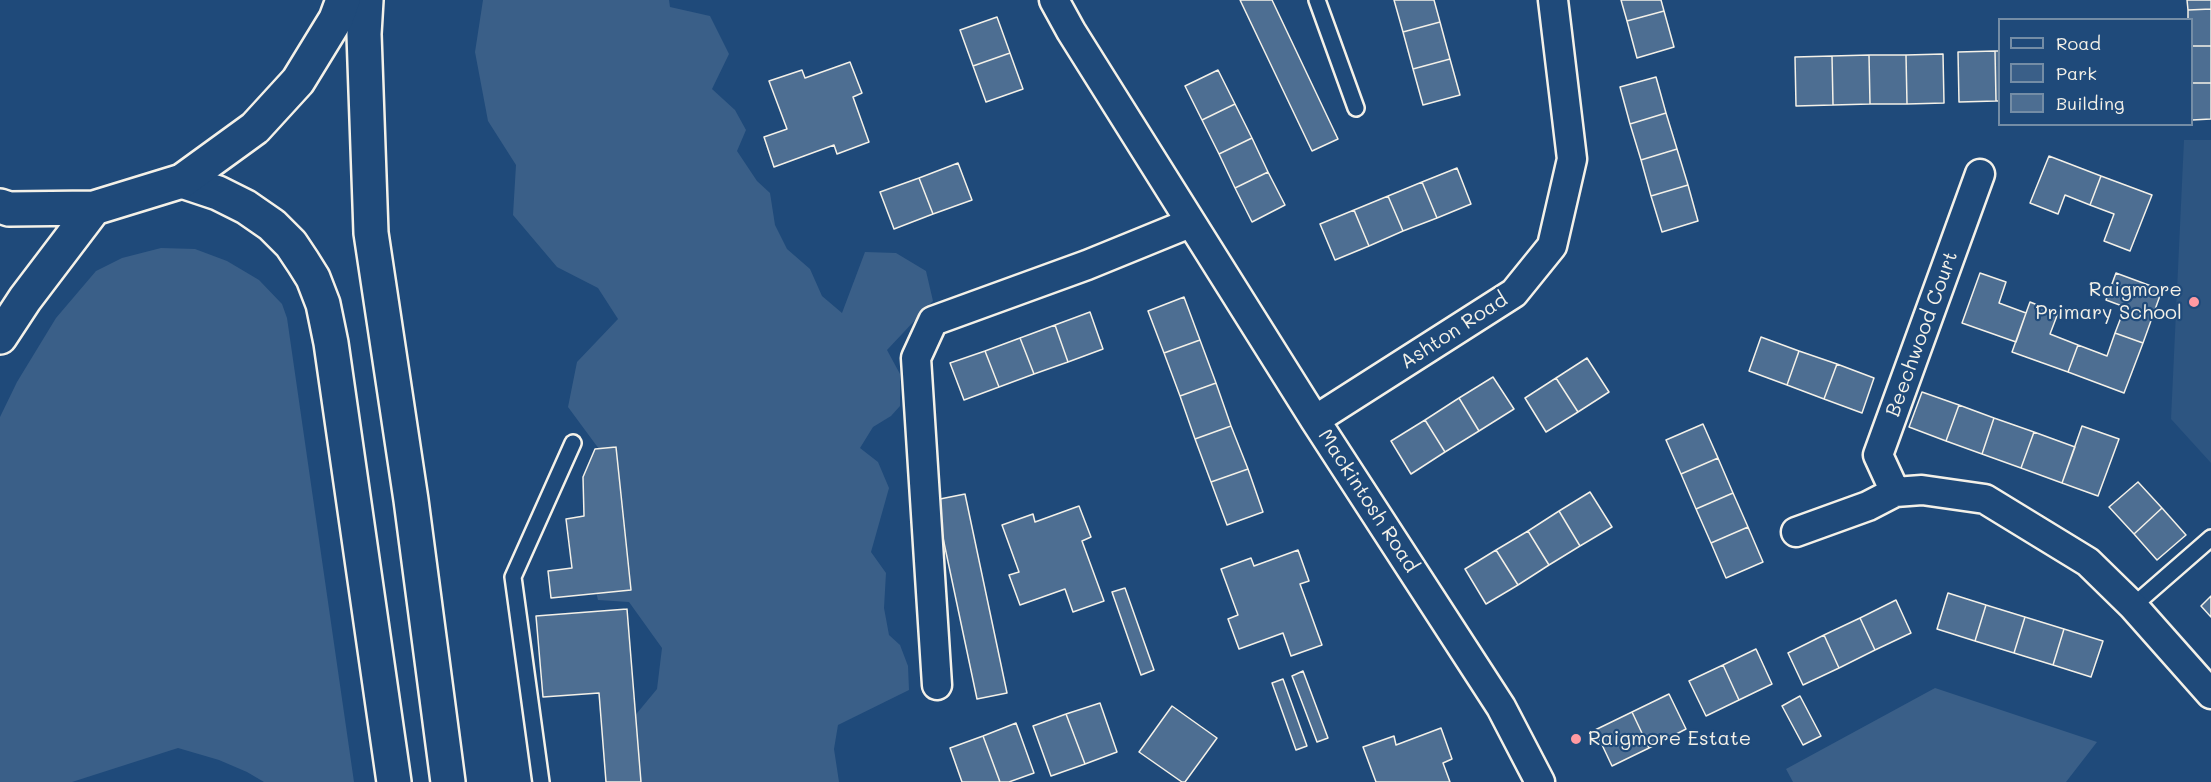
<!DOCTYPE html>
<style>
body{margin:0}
#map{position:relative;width:2211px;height:782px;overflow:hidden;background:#1f4a7a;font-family:Mali,sans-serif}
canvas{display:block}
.legend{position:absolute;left:1998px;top:18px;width:195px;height:108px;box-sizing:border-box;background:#1f4a7a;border:2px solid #748da6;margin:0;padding:8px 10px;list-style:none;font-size:18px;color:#f4f1e8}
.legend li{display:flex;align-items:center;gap:12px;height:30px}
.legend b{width:30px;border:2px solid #748da6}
</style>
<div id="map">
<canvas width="2211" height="782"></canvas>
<ul class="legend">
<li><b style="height:8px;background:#1f4a7a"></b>Road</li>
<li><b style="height:16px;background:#3a5f88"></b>Park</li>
<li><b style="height:16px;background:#4d6e92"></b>Building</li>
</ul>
</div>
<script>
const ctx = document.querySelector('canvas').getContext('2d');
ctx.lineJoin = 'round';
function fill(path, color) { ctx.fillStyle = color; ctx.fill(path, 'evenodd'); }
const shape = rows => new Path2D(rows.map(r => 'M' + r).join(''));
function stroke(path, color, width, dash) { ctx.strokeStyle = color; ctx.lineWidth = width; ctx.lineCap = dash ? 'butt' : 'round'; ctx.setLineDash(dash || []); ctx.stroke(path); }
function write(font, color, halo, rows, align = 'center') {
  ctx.font = font + ' Mali,sans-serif'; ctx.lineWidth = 4.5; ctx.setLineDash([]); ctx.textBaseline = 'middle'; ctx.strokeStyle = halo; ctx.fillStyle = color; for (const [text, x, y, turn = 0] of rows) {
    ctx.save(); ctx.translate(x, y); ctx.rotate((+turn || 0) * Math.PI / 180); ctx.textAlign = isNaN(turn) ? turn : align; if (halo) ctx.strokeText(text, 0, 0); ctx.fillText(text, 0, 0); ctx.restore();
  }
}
const built = shape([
 [2184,140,2211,140,2211,463,2171,419]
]);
const green = shape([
 [483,0,669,0,670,7,710,16,729,54,712,89,735,110,746,130,737,151,757,181,770,193,775,225,787,249,810,269,822,296,842,313,865,252,896,253,926,271,933,301,887,350,900,374,900,406,891,416,873,427,860,448,878,462,889,488,871,552,886,573,884,608,889,635,900,645,908,666,909,690,838,725,834,749,839,782,608,782,614,741,657,689,662,648,629,602,598,600,589,564,609,515,599,449,568,407,577,362,618,319,598,288,557,267,513,215,516,165,488,121,475,52],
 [161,248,195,249,227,261,259,280,282,304,287,318,354,782,264,782,247,772,219,760,178,748,72,782,0,782,0,417,17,382,56,318,96,271,122,258],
 [1935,688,2097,742,2066,782,1793,782,1786,769]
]);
const building = shape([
 [1240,0,1272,0,1338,139,1312,151,1240,0],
 [1394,0,1434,0,1440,22,1403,32,1394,0],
 [1621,0,1661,0,1664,11,1627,21,1621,0],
 [2187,0,2211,0,2211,9,2188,10,2187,0],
 [2211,9,2211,46,2192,46,2192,20,2188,20,2188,10,2211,9],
 [1664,11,1674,47,1637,58,1627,21,1664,11],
 [997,17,1010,53,973,66,960,30,997,17],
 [1440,22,1450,59,1413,69,1403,32,1440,22],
 [2192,46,2211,46,2211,83,2192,83,2192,46],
 [1995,51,1996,101,1959,102,1958,52,1995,51],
 [1995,51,2000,51,2000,101,1996,101,1995,51],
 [1010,53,1023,89,986,102,973,66,1010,53],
 [1943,54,1944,103,1907,104,1906,55,1943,54],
 [1869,55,1906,55,1907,104,1870,104,1869,55],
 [1869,55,1870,104,1833,105,1832,56,1869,55],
 [1832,56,1833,105,1796,106,1795,57,1832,56],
 [1450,59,1460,95,1423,105,1413,69,1450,59],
 [850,62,862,93,853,97,869,142,837,154,834,145,774,167,764,137,787,129,769,81,802,70,805,78,850,62],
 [1218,70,1235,104,1202,120,1185,86,1218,70],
 [1656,77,1666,113,1630,124,1620,87,1656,77],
 [2192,83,2211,83,2211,119,2192,120,2192,83],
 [1235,104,1252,138,1219,154,1202,120,1235,104],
 [1666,113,1677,149,1641,160,1630,124,1666,113],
 [1252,138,1268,172,1235,188,1219,154,1252,138],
 [1677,149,1688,185,1651,196,1641,160,1677,149],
 [2049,156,2101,176,2090,205,2065,195,2058,214,2030,203,2049,156],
 [958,163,972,200,933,214,919,178,958,163],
 [1457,168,1471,204,1437,218,1422,182,1457,168],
 [1268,172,1285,205,1252,222,1235,188,1268,172],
 [2101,176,2152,195,2130,251,2104,241,2114,214,2090,205,2101,176],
 [919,178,933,214,894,229,880,192,919,178],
 [1422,182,1437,218,1403,231,1388,196,1422,182],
 [1688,185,1698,221,1662,232,1651,196,1688,185],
 [1388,196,1403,231,1369,246,1354,210,1388,196],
 [1354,210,1369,246,1335,260,1320,224,1354,210],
 [1980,273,2006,282,1999,303,2026,313,2016,342,1962,323,1980,273],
 [2116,273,2162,290,2143,343,2115,333,2125,307,2106,300,2116,273],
 [1184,297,1200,340,1164,353,1148,311,1184,297],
 [2030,302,2058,313,2050,334,2078,345,2068,372,2012,352,2030,302],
 [1090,312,1103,349,1068,362,1055,325,1090,312],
 [1055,325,1068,362,1034,374,1020,338,1055,325],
 [2115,333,2143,343,2124,393,2068,372,2078,345,2107,356,2115,333],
 [1761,337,1799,351,1787,385,1749,371,1761,337],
 [1020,338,1034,374,999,387,985,351,1020,338],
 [1200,340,1216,383,1180,396,1164,353,1200,340],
 [985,351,999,387,964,400,950,363,985,351],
 [1799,351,1837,364,1824,399,1787,385,1799,351],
 [1587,358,1609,392,1578,412,1556,378,1587,358],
 [1837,364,1874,378,1862,413,1824,399,1837,364],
 [1493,377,1514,409,1479,431,1459,398,1493,377],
 [1556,378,1578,412,1546,432,1525,398,1556,378],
 [1216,383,1231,426,1195,439,1180,396,1216,383],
 [1922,392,1959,405,1946,441,1909,427,1922,392],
 [1459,398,1479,431,1445,452,1425,420,1459,398],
 [1959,405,1994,418,1982,454,1946,441,1959,405],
 [1994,418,2034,432,2021,468,1982,454,1994,418],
 [1425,420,1445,452,1411,474,1391,441,1425,420],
 [1703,424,1718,458,1681,474,1666,440,1703,424],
 [1231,426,1248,469,1211,482,1195,439,1231,426],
 [2082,426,2119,439,2098,496,2062,483,2082,426],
 [2034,432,2075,447,2062,483,2021,468,2034,432],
 [616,447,631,590,551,598,548,571,572,568,566,519,584,516,583,477,595,449,616,447],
 [1718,458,1733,493,1696,509,1681,474,1718,458],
 [1248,469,1263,512,1227,525,1211,482,1248,469],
 [2138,482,2162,508,2134,534,2109,507,2138,482],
 [1590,492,1612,527,1580,546,1559,511,1590,492],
 [1733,493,1748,527,1711,543,1696,509,1733,493],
 [965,494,1007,693,977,699,935,500,965,494],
 [1079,506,1091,537,1082,541,1104,601,1073,612,1065,589,1020,605,1009,575,1019,572,1002,525,1033,514,1035,522,1079,506],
 [2162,508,2186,535,2157,560,2134,534,2162,508],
 [1559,511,1580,546,1549,565,1528,531,1559,511],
 [1748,527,1763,562,1726,578,1711,543,1748,527],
 [1528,531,1549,565,1518,585,1496,550,1528,531],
 [1298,550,1309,581,1300,584,1322,645,1291,656,1283,633,1239,649,1228,619,1238,615,1221,569,1251,558,1254,566,1298,550],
 [1496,550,1518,585,1486,604,1465,569,1496,550],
 [1125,588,1154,670,1141,675,1112,592,1125,588],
 [1948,593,1986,605,1975,641,1937,629,1948,593],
 [2211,596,2211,617,2201,606,2211,596],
 [1896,600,1911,633,1875,650,1860,618,1896,600],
 [1986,605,2025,617,2014,653,1975,641,1986,605],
 [627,609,641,782,606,782,599,693,543,697,536,616,627,609],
 [2025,617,2064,629,2053,665,2014,653,2025,617],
 [1860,618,1875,650,1839,668,1824,635,1860,618],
 [2064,629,2103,641,2091,677,2053,665,2064,629],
 [1824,635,1839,668,1803,685,1788,653,1824,635],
 [1756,649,1772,684,1739,700,1723,665,1756,649],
 [1723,665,1739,700,1706,716,1689,681,1723,665],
 [1303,671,1328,738,1317,742,1292,676,1303,671],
 [1283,679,1307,746,1296,750,1272,683,1283,679],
 [1669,694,1686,729,1649,748,1632,712,1669,694],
 [1800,696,1821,736,1803,745,1782,706,1800,696],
 [1100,703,1117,752,1085,764,1066,714,1100,703],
 [1172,706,1217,738,1185,782,1182,782,1139,752,1172,706],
 [1632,712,1649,748,1612,766,1595,730,1632,712],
 [1066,714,1085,764,1051,776,1033,726,1066,714],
 [1016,723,1034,773,1009,782,1000,782,983,736,1016,723],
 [1441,728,1452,759,1443,763,1450,782,1376,782,1363,747,1394,736,1396,745,1441,728],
 [983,736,1000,782,962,782,950,748,983,736]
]);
const service = shape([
 [1317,0,1356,108],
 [2133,606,2211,538],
 [541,782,513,577,573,443]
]);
const minor = shape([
 [1054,0,1071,31,1315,420,1501,707,1540,782],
 [1315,420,1514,293,1552,246,1572,159,1553,0],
 [1895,492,1878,455,1980,174],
 [1796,532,1868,506,1895,492,1922,490,1985,499,2088,562,2133,606,2211,694],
 [937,685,916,358,933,321,1087,265,1190,223]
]);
const secondary = shape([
 [366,0,364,34,371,233,411,500,448,782],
 [182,181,218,193,246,207,272,225,291,244,303,262,313,278,323,304,331,343,394,782]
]);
const trunk = shape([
 [0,206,9,209,94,208,182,181,255,128,298,81,336,19,343,0],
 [0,337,25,299,94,208]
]);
const markers = [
 [2194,302,6,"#ff9aa2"],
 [1576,739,6,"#ff9aa2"]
];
const poiNames = [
 ["Raigmore",2182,290],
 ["Primary School",2182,313],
 ["Raigmore Estate",1588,739,"left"]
];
const streetNames = [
 ["Ashton Road",1454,331,-33],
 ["Beechwood Court",1922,334,-70],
 ["Mackintosh Road",1368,501,57]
];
fill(built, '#2d5581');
fill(green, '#3a5f88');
fill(building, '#4d6e92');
stroke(building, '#f4f1e8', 1.5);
stroke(service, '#f4f1e8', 20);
stroke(minor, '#f4f1e8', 33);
stroke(secondary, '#f4f1e8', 38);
stroke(trunk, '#f4f1e8', 38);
stroke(service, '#1f4a7a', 15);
stroke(minor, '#1f4a7a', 28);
stroke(secondary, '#1f4a7a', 33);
stroke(trunk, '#1f4a7a', 33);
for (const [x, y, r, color] of markers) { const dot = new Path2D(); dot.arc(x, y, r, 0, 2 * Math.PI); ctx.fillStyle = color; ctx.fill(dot); stroke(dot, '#1f4a7a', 2); }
write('20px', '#f4f1e8', '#1f4a7a', poiNames, 'right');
write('20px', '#f4f1e8', '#1f4a7a', streetNames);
</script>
